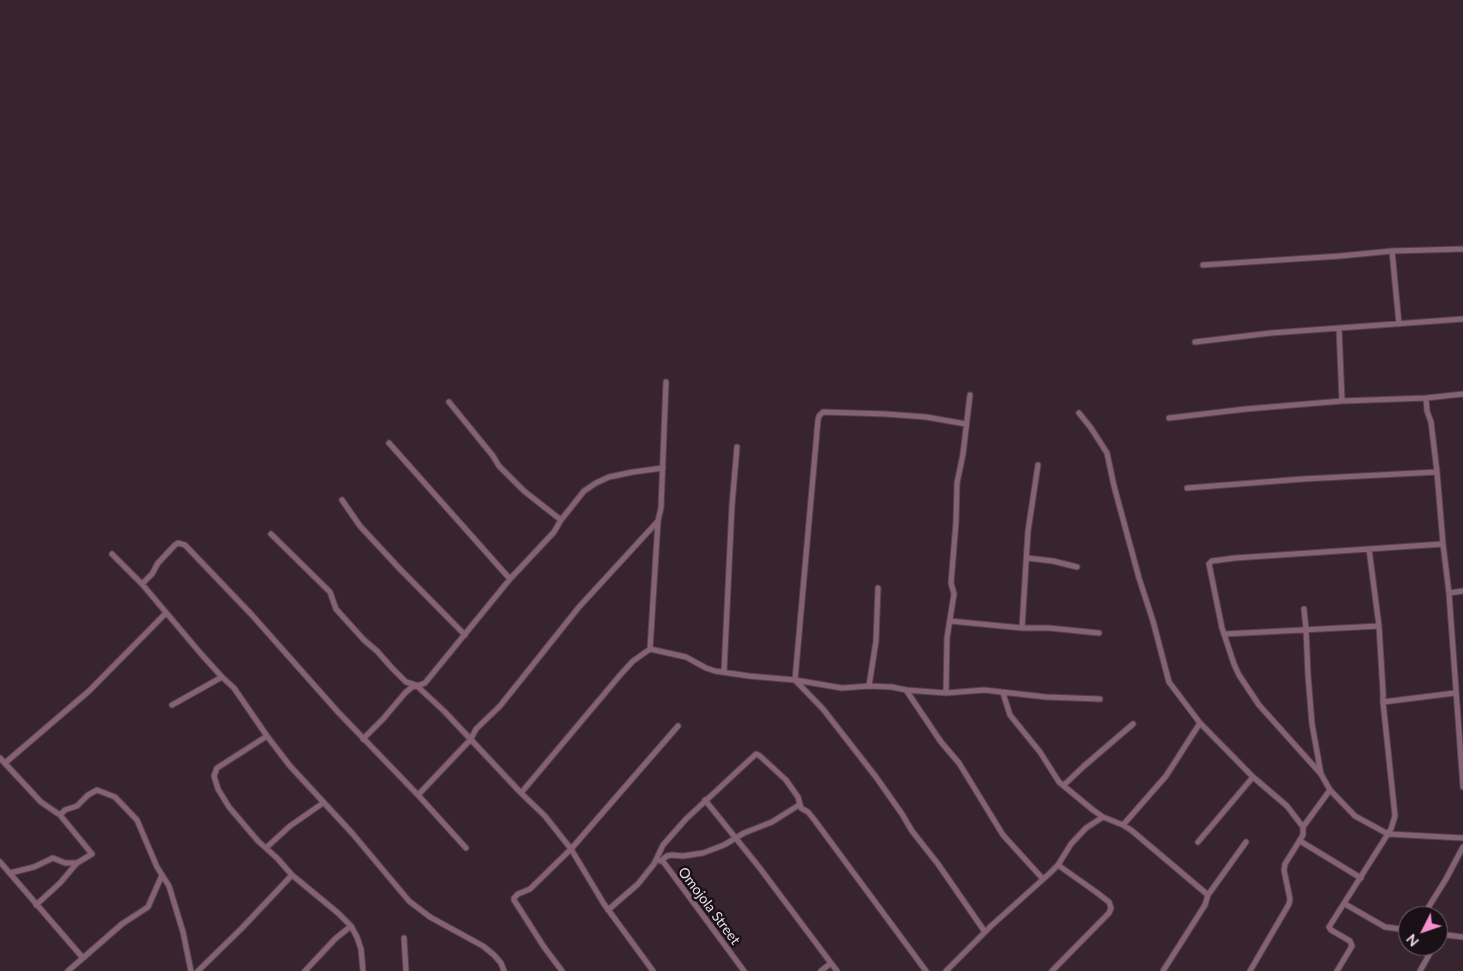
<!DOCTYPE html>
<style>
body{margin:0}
#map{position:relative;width:1463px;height:971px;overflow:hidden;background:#37242f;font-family:Lato,sans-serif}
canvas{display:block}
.north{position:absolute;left:1398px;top:906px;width:50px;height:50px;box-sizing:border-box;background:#191116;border:1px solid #6d6369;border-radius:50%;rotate:229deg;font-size:14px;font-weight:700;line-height:20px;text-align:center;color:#ebdee5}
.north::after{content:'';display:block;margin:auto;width:18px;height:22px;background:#f790ce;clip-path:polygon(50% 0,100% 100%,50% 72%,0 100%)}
</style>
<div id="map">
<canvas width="1463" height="971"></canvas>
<div class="north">N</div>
</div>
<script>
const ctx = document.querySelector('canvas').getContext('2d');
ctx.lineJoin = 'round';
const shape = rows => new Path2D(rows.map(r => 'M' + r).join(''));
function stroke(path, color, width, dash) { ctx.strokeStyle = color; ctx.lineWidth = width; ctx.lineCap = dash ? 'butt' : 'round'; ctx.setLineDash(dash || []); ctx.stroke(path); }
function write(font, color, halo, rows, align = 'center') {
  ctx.font = font + ' Lato,sans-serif'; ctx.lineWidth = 5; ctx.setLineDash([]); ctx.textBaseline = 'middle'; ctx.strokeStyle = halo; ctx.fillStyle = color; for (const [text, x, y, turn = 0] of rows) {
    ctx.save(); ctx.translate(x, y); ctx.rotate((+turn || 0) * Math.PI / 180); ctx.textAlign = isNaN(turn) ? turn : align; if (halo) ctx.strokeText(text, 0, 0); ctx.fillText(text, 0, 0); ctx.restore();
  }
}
const minor = shape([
 [1392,251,1399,324],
 [1203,265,1340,256,1392,251,1463,249],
 [1339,328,1342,401],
 [1195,342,1271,333,1463,319],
 [449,402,493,456,499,466,524,491,561,520],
 [1079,413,1091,428,1107,453,1114,486,1139,578,1153,621,1169,682,1200,723,1253,777,1287,806,1303,827],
 [1169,418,1246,409,1342,401,1426,398,1463,394],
 [966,424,926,417,886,414,823,412,819,416,818,420,795,680,823,709,876,777,902,814,912,831,938,864,985,932],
 [389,443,510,579],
 [1437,472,1443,544,1449,593,1463,787],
 [1187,488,1303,479,1437,472,1431,422,1427,411,1426,398],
 [342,500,360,526,399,568,465,635],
 [271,534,330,592,336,609,364,640,377,651,392,668,406,682,416,685,445,712,521,793,545,816,571,849,604,904,653,971],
 [1443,544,1235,558,1212,561,1209,564,1222,628,1234,664,1239,675,1259,705,1321,774,1330,790,1355,816,1388,834,1463,838],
 [112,554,142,584,202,655,222,677,234,688,267,736,290,766,352,833,409,901,430,917,483,946,494,955,501,963,504,971],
 [1027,558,1053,561,1077,567],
 [142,584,152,574,158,563,175,545,178,543,185,545,251,614,338,712,418,795,466,848],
 [1449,593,1463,591],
 [1304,609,1306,629,1308,675,1312,724,1321,774],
 [950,621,1022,628,1049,628,1099,633],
 [1022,628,1028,531,1038,465],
 [1225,634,1379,626],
 [650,649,658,521,661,508,666,382],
 [724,672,732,505,737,447],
 [869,686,876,641,878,588],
 [906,690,941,742,959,763,1003,835,1043,879],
 [946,693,947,638,954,594,951,583,956,522,957,483,963,454,970,395],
 [1003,693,1010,715,1040,752,1059,782,1093,810,1103,817,1123,825,1131,830,1208,895],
 [1383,702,1455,693],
 [172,705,222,677],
 [267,736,217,768,214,776,218,789,229,807,258,841,277,858,292,875,338,913,351,926,357,937,361,949,363,971],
 [363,739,383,719,405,693,412,687,420,685,425,683,510,579,554,532,561,520,584,491,596,483,609,477,633,472,663,468],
 [0,758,41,802,60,815,92,854,77,863,60,883,36,905],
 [5,763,89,691,166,613],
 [1064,785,1084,766,1133,724],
 [521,793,621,674,633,661,650,649,686,657,706,668,715,671,749,676,795,680,842,688,869,686,892,687,906,690,946,693,984,690,1046,697,1100,699],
 [418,795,471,739,476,729,500,706,579,607,658,521],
 [705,800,759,867,837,971],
 [60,815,65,810,77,806,88,795,97,790,115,797,137,820,157,867,169,886,183,932,191,971],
 [1123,825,1166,776,1200,723],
 [1300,841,1361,878],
 [1198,842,1253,777],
 [267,847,290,826,323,803],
 [662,860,667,856,672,855,683,856,703,853,724,845,744,833,772,822,799,805],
 [660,861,662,860,744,971],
 [0,862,83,958,68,971],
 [10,873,34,867,53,858,65,863,77,863],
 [1345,904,1385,927,1408,930],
 [608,910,638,884,654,864,663,845,686,819,756,754,760,756,786,780,798,797,801,808,808,812,813,818,926,971],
 [1423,916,1446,879,1463,847],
 [1438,934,1463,937],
 [404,938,406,971],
 [83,958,122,924,148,907,162,875],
 [198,971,242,928,292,875],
 [305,971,335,939,351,926],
 [562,971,544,947,514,900,514,898,518,894,530,889,571,849,678,726],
 [821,971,831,963],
 [946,971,991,926,1050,873,1058,865,1071,844,1086,828,1103,817],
 [1052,971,1109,913,1111,908,1109,902,1096,892,1058,865],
 [1163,971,1205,905,1208,895,1246,842],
 [1250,971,1289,904,1290,899,1284,870,1285,864,1303,835,1303,827,1330,790],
 [1337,971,1352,946,1350,941,1331,930,1329,927,1391,829,1395,816,1383,702,1383,692,1379,626,1369,549],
 [1420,971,1434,946]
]);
const streetNames = [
 ["Omojola Street",709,906,53]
];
stroke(minor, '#54424c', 7);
stroke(minor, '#856176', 5);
write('14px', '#ebdee5', '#191116', streetNames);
</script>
